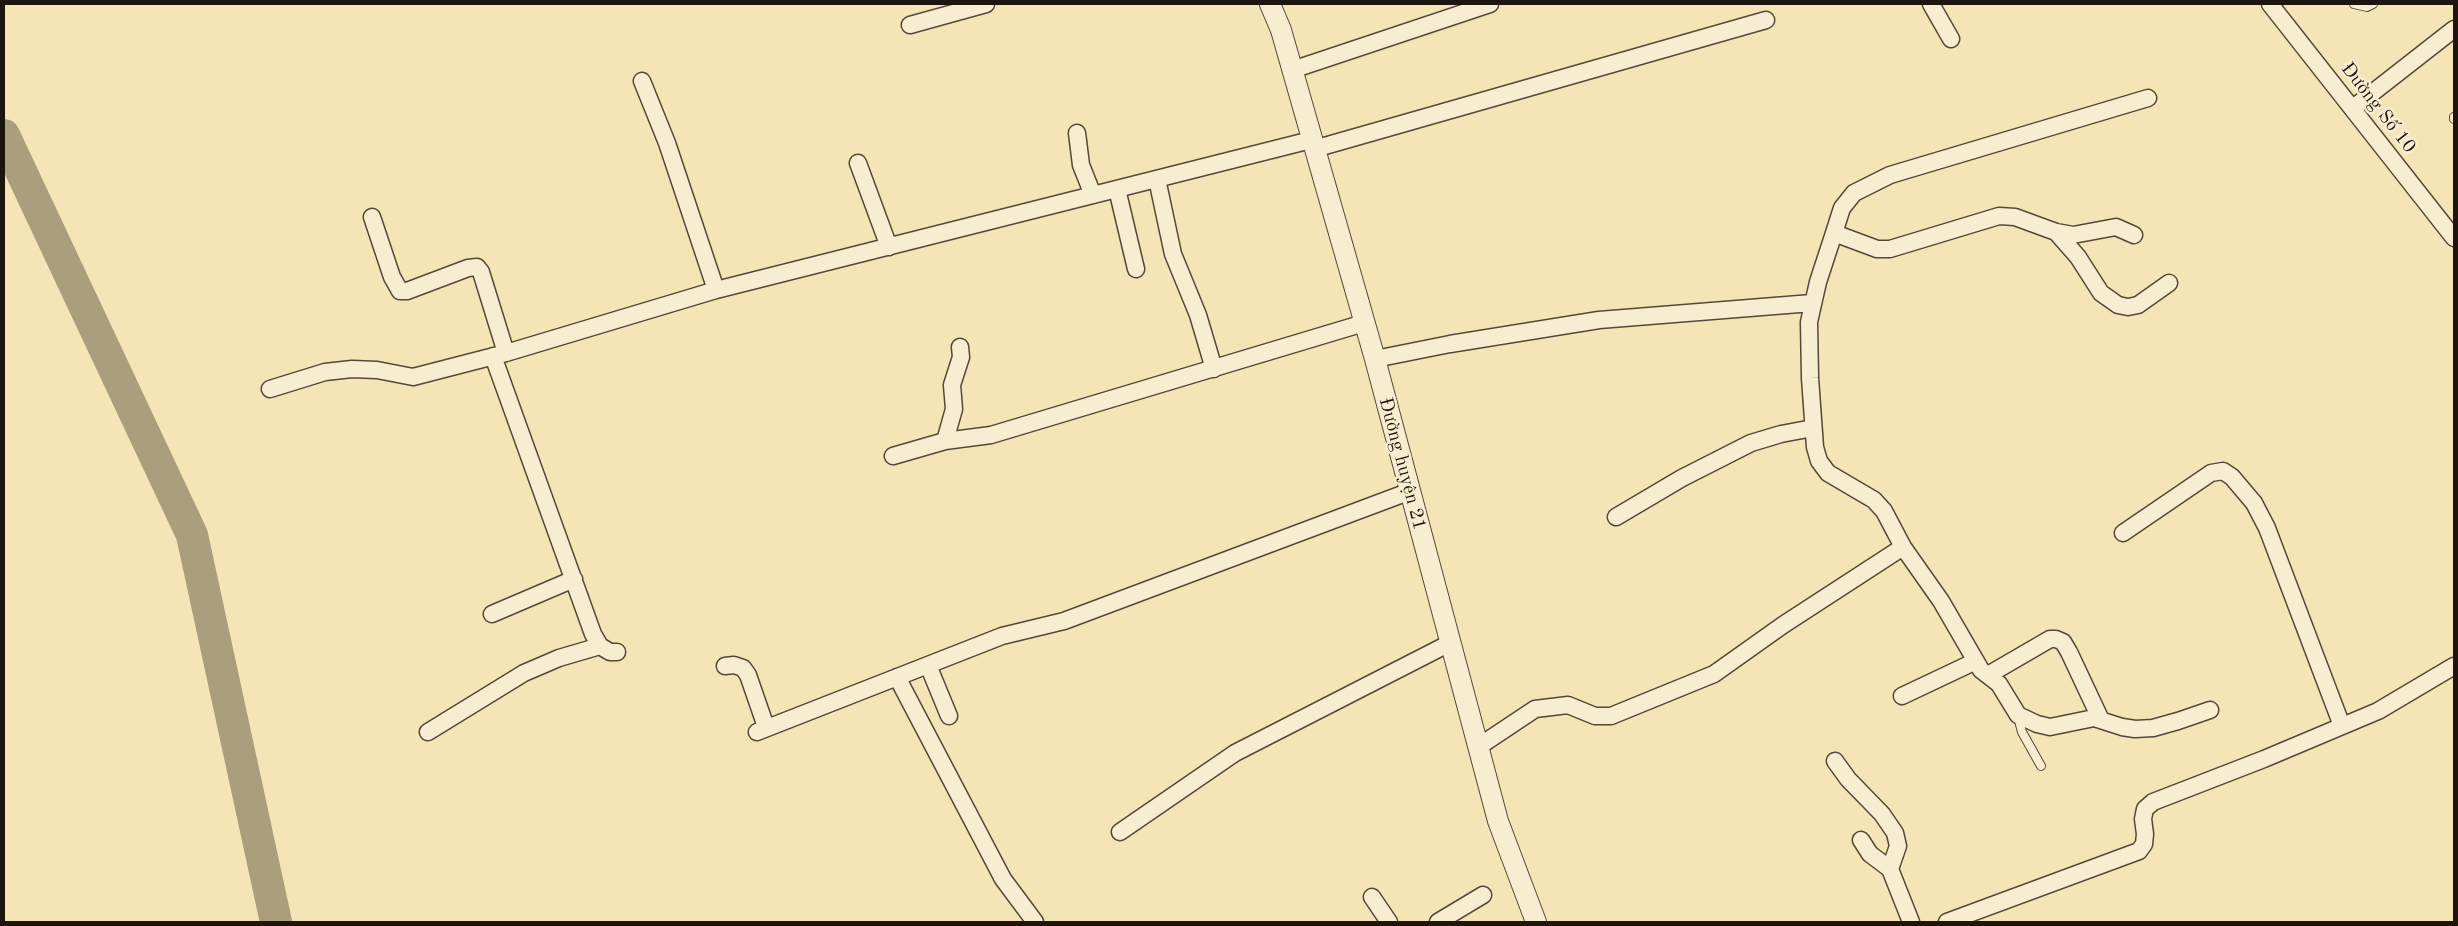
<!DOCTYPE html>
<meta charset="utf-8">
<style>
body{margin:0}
#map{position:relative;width:2458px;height:926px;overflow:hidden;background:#f4e4b6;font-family:"Old Standard TT",serif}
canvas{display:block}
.frame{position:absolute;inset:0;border:5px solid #1e150e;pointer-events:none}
</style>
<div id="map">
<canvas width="2458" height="926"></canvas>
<div class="frame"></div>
</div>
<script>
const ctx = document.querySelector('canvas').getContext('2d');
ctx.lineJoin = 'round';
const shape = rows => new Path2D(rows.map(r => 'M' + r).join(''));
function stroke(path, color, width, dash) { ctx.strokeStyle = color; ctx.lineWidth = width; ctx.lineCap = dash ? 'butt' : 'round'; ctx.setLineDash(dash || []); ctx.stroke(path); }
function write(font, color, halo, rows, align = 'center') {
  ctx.font = font + ' "Old Standard TT",serif'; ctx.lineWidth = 5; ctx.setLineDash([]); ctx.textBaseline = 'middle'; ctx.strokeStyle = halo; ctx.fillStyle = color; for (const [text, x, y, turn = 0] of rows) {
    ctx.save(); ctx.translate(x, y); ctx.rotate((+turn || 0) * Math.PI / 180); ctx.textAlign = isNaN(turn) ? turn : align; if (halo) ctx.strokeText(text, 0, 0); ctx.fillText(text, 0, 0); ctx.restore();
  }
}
const river = shape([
 [4,135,192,535,276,922]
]);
const service = shape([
 [2354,4,2367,7,2373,4],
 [2454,117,2454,119],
 [2018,717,2022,732,2041,766]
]);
const minor = shape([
 [1931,4,1951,39],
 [2270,4,2454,238],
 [910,25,986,4],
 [1292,70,1490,4],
 [642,81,667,143,716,290],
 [2353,108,2454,29],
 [1077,133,1081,165,1093,195],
 [1314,149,1766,20],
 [858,163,889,247],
 [1157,179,1173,254,1198,315,1214,369],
 [1117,189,1136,269],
 [372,217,392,277,400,291,407,291,468,268,477,267,481,272,506,353],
 [2056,232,2078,257,2101,293,2118,305,2128,307,2138,305,2169,283],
 [1834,233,1842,208,1854,193,1890,175,2148,98],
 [2134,235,2116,227,2073,235,2056,232,2015,217,1999,216,1890,249,1877,249,1834,233,1818,282,1809,322,1810,378,1815,447,1819,461,1828,473,1874,500,1884,511,1903,547,1941,601,1981,670,1999,684,2018,715,2037,724,2050,727,2094,718,2122,727,2135,729,2153,728,2178,721,2210,710],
 [493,356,593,634,600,646,610,652,617,652],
 [1375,359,1450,344,1599,320,1812,303],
 [270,389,325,372,352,369,377,370,413,377,506,353,716,290,1311,140],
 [945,441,954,409,952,385,961,357,960,347],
 [893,456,945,441,991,435,1364,323],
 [1616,517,1682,478,1751,443,1781,434,1813,428],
 [2123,533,2211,473,2223,471,2232,477,2254,503,2267,528,2342,726],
 [492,614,574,579],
 [928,665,949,716],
 [725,666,734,665,743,668,748,675,766,727],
 [1988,675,2050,639,2056,639,2063,642,2069,652,2100,718],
 [897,677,1003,879,1035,922],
 [1902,696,1976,661],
 [428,732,524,673,559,658,600,646],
 [757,732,1002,636,1064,621,1408,492],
 [1478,747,1535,709,1568,705,1595,716,1611,716,1714,674,1783,625,1903,547],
 [1835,761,1848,779,1882,814,1895,833,1898,846,1890,869],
 [1120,832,1235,753,1450,643],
 [1861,840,1870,854,1890,869,1911,922],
 [1372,897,1389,922],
 [1438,922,1483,895],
 [1947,922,2139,851,2144,844,2145,834,2143,819,2145,809,2153,802,2264,759,2378,711,2454,666]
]);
const tertiary = shape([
 [1270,4,1281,30,1375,359,1498,821,1536,922]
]);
const streetNames = [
 ["Đường Số 10",2378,108,52],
 ["Đường huyện 21",1402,464,75]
];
stroke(river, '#ab9e7d', 32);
stroke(service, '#544938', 10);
stroke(minor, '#544938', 19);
stroke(tertiary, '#544938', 22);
stroke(service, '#f8edd0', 8);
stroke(minor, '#f8edd0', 16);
stroke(tertiary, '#f8edd0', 20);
write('19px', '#1e150e', '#f8edd0', streetNames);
</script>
